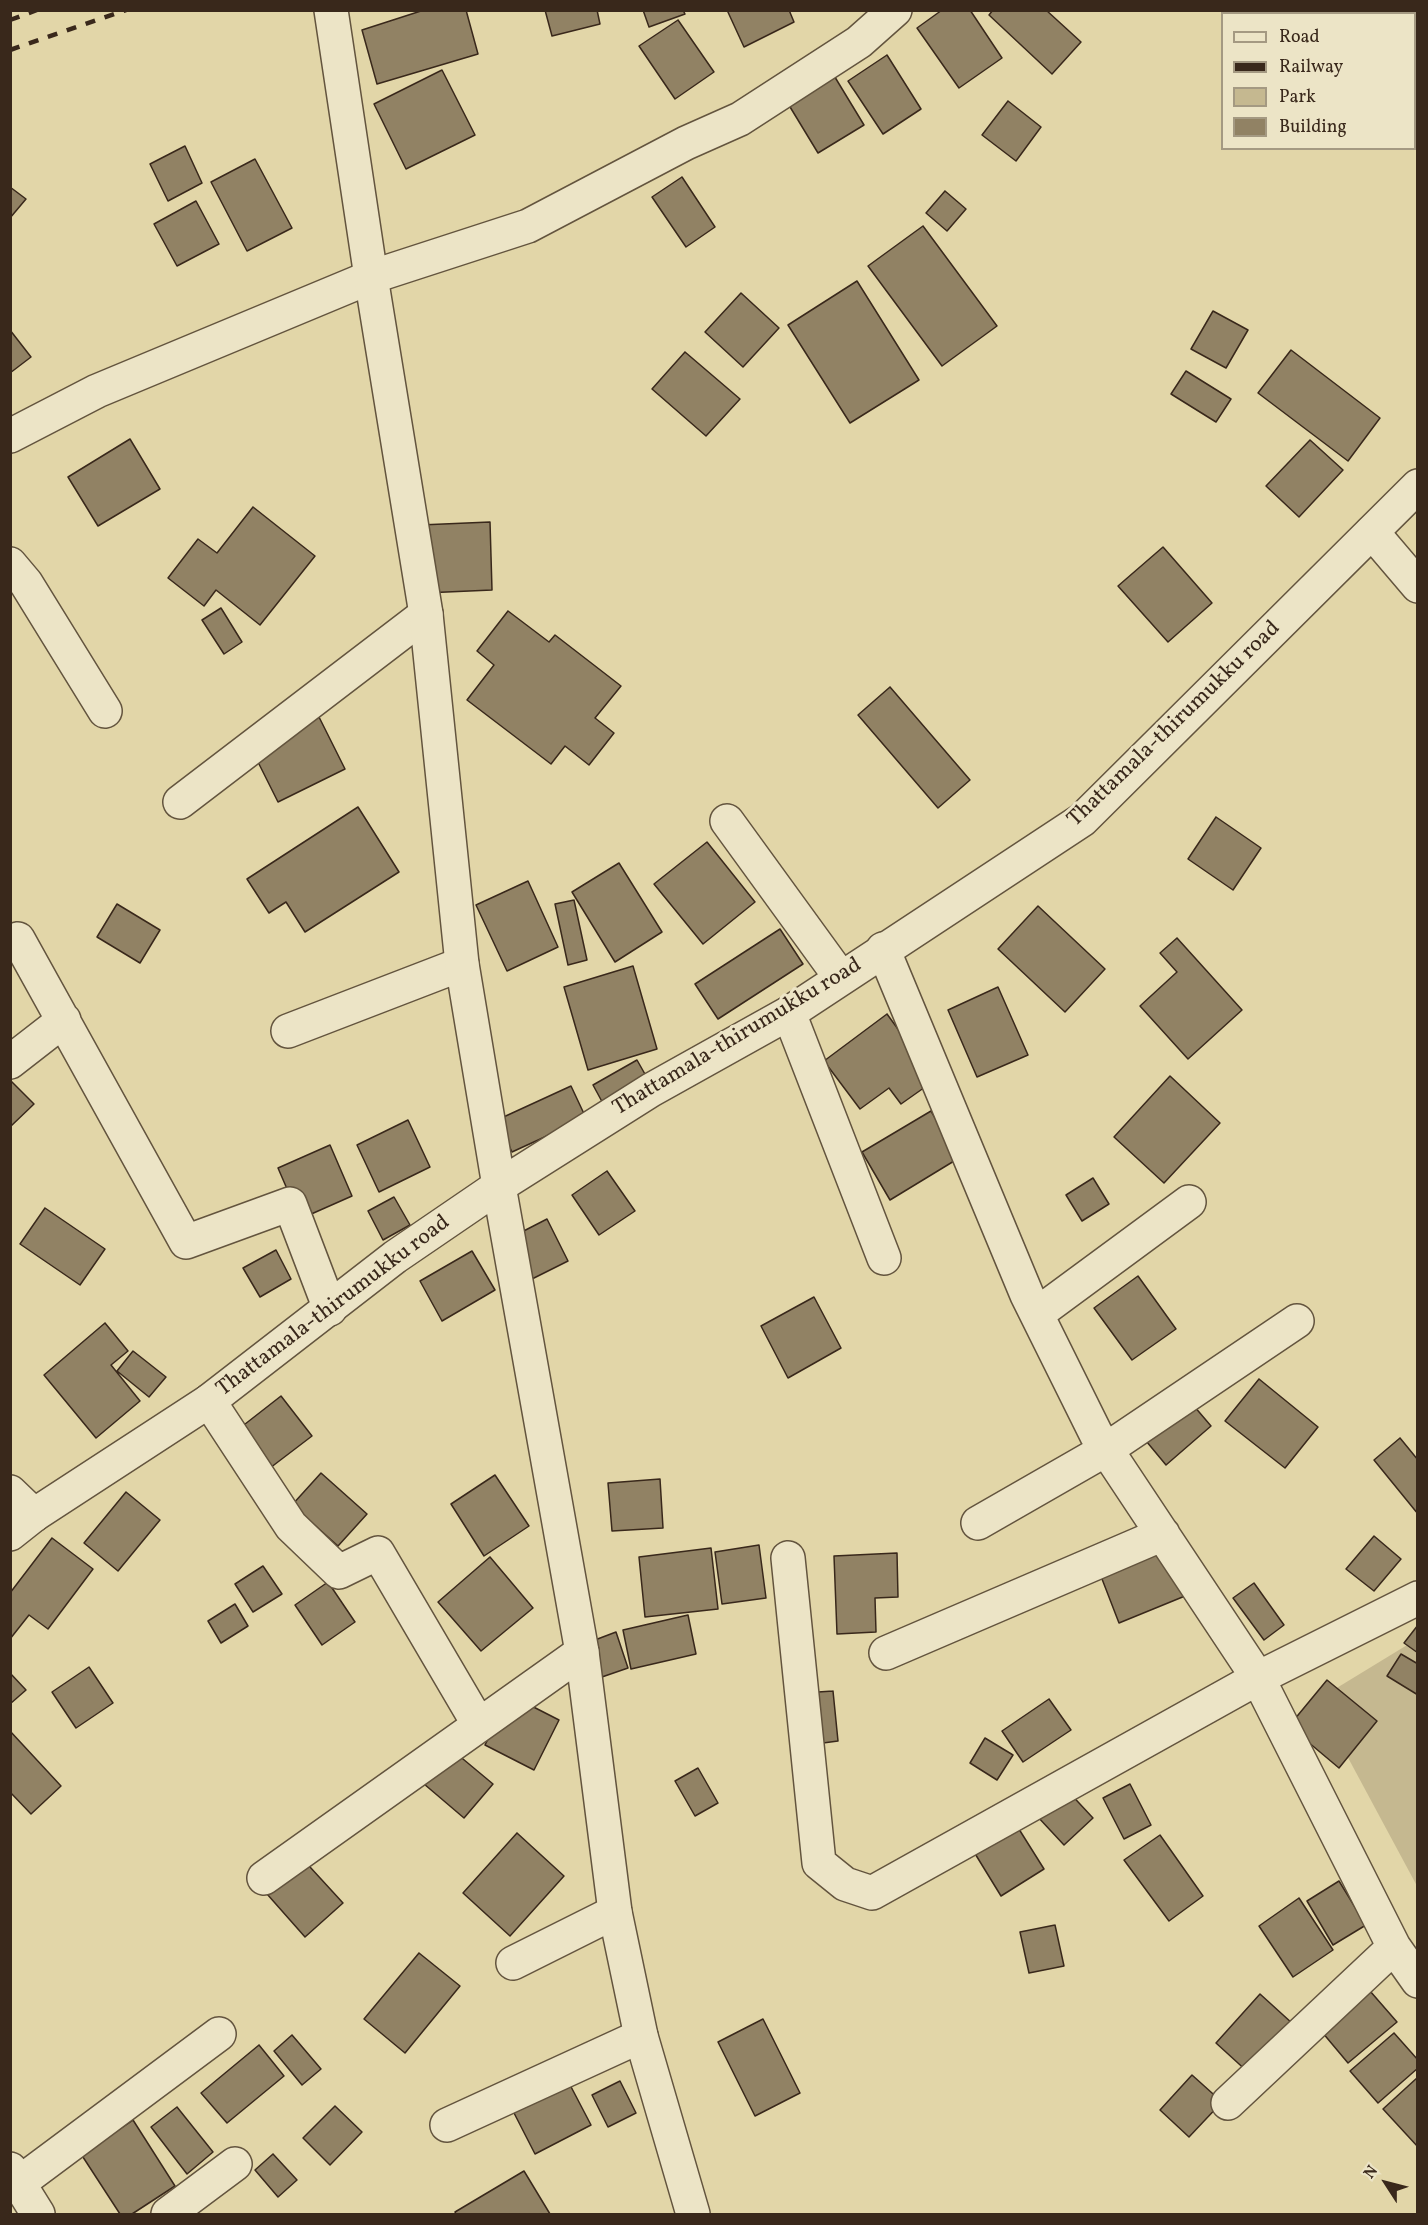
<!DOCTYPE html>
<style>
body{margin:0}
#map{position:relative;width:1428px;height:2225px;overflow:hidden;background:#e2d6a8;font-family:Vollkorn,serif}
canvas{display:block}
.frame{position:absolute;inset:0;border:12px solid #39281b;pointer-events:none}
.legend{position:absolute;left:1221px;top:12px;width:195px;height:138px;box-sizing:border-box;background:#ece4c6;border:2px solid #a49982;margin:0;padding:8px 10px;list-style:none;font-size:18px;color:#39281b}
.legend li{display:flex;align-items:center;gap:12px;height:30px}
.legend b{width:30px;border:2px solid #a49982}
.north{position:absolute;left:1356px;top:2153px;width:60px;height:60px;-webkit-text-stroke:4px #ece4c6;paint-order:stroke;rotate:306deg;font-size:16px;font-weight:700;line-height:24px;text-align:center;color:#39281b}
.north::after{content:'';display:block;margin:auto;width:21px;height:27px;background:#39281b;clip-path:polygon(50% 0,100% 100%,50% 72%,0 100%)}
</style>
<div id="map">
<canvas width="1428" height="2225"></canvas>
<div class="frame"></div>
<ul class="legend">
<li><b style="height:8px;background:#ece4c6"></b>Road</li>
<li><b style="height:8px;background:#39281b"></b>Railway</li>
<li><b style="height:16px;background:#c5b890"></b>Park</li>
<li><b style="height:16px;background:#918264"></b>Building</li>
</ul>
<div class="north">N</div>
</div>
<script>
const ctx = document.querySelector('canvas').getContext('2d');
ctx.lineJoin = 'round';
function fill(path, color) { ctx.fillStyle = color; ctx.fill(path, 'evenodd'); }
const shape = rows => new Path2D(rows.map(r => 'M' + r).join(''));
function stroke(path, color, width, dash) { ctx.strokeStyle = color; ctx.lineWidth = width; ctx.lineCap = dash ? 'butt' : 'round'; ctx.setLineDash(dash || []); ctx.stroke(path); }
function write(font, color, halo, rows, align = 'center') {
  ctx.font = font + ' Vollkorn,serif'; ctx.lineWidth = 6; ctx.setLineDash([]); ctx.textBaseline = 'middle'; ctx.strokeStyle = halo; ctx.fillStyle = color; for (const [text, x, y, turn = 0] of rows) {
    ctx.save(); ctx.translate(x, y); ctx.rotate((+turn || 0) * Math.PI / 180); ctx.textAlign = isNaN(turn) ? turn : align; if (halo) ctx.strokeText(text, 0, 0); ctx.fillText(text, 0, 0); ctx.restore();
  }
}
const green = shape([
 [1417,1639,1417,1886,1317,1700]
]);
const building = shape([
 [424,10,466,10,478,54,377,84,362,30,424,10],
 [545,10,597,10,600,24,552,36,545,10],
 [643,10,683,10,685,14,649,27,643,10],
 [727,10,789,10,794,22,744,47,727,10],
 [942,10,970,10,1002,58,959,88,917,28,942,10],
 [993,10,1046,10,1081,42,1052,74,989,15,993,10],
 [678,20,714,72,675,99,639,46,678,20],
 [887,55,921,109,883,134,848,81,887,55],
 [830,69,864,125,818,153,784,97,830,69],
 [442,70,475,135,406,169,374,104,442,70],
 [1008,101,1041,127,1016,161,982,135,1008,101],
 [185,146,202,183,168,201,150,164,185,146],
 [255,159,292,228,247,251,211,182,255,159],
 [682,177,715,227,686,247,652,197,682,177],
 [10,187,26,199,10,218,10,187],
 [945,191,966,209,947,231,926,213,945,191],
 [196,201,219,244,177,266,154,224,196,201],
 [923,226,997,326,942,366,868,266,923,226],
 [857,281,919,380,850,423,788,325,857,281],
 [741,293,779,328,743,367,705,332,741,293],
 [1213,311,1248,330,1226,368,1191,349,1213,311],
 [10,330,31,357,10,373,10,330],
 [1291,350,1380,418,1348,461,1258,393,1291,350],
 [685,352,740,399,706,436,652,389,685,352],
 [1186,371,1231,399,1216,422,1171,394,1186,371],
 [130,439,160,489,98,526,68,477,130,439],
 [1310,440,1343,470,1299,517,1266,486,1310,440],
 [253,507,315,556,260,625,216,590,204,606,168,578,198,539,217,553,253,507],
 [490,522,492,590,424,593,420,525,490,522],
 [1163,547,1212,603,1168,642,1118,586,1163,547],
 [221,608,242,642,224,654,202,620,221,608],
 [508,611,549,642,555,635,621,686,595,718,614,733,589,765,565,746,551,764,467,700,494,665,477,651,508,611],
 [890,687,970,780,938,808,858,715,890,687],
 [314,707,345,769,278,802,247,740,314,707],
 [358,807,399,872,305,932,286,902,269,913,247,879,358,807],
 [1216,817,1261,848,1233,890,1188,859,1216,817],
 [707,842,755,902,703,944,654,884,707,842],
 [619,863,662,932,615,962,572,892,619,863],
 [528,881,558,947,507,971,476,905,528,881],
 [574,900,587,960,568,965,555,904,574,900],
 [117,904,160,930,140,963,97,937,117,904],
 [1038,906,1105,969,1065,1012,998,949,1038,906],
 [780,929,803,964,718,1019,695,984,780,929],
 [1177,938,1242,1010,1188,1059,1140,1006,1177,972,1160,953,1177,938],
 [633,966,657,1049,588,1070,564,987,633,966],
 [998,987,1028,1055,977,1077,948,1010,998,987],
 [887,1014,935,1080,901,1104,889,1088,860,1109,824,1061,887,1014],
 [637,1060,650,1083,606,1109,593,1085,637,1060],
 [1170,1076,1220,1123,1164,1183,1114,1137,1170,1076],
 [10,1080,34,1104,10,1127,10,1080],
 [571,1086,586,1118,512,1152,497,1120,571,1086],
 [931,1111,959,1158,890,1200,862,1152,931,1111],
 [408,1120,430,1167,379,1192,357,1145,408,1120],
 [330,1145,352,1196,300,1219,278,1168,330,1145],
 [607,1171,635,1211,599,1235,572,1195,607,1171],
 [1093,1178,1109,1204,1082,1221,1066,1195,1093,1178],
 [394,1197,410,1225,383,1240,368,1211,394,1197],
 [45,1208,105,1249,80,1285,20,1244,45,1208],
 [547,1219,568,1261,532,1279,512,1237,547,1219],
 [276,1250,291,1279,260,1297,243,1268,276,1250],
 [472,1251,495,1290,442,1321,420,1281,472,1251],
 [1138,1276,1176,1329,1132,1360,1094,1308,1138,1276],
 [814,1297,841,1348,788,1378,761,1326,814,1297],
 [105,1323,128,1351,111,1365,140,1401,96,1438,44,1375,105,1323],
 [133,1351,166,1377,149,1397,117,1371,133,1351],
 [1259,1379,1318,1427,1285,1468,1225,1421,1259,1379],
 [1176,1385,1211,1426,1166,1465,1132,1424,1176,1385],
 [281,1396,312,1436,270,1468,240,1428,281,1396],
 [1400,1438,1418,1460,1418,1514,1374,1460,1400,1438],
 [321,1473,367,1514,338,1546,292,1505,321,1473],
 [495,1475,529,1526,484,1556,451,1504,495,1475],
 [660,1479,663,1528,612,1531,608,1483,660,1479],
 [126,1492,160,1520,118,1571,84,1543,126,1492],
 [1374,1536,1401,1559,1374,1591,1346,1569,1374,1536],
 [52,1538,93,1569,48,1629,29,1615,10,1639,10,1593,52,1538],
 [1163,1540,1185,1596,1119,1623,1097,1566,1163,1540],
 [759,1545,766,1598,722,1604,715,1552,759,1545],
 [711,1548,718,1609,645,1617,639,1557,711,1548],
 [897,1553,898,1597,875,1598,876,1632,837,1634,834,1556,897,1553],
 [490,1557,533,1608,481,1651,438,1602,490,1557],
 [263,1566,282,1594,253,1612,235,1584,263,1566],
 [328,1582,355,1622,322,1645,295,1605,328,1582],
 [1254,1583,1284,1625,1264,1640,1233,1598,1254,1583],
 [235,1604,248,1626,221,1643,208,1621,235,1604],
 [688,1615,696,1654,631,1669,623,1630,688,1615],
 [1418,1625,1418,1653,1404,1643,1418,1625],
 [616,1632,628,1668,599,1678,587,1643,616,1632],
 [1401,1654,1418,1664,1418,1695,1387,1676,1401,1654],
 [89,1667,113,1703,76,1728,52,1692,89,1667],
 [10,1673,26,1690,10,1704,10,1673],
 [1327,1680,1377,1721,1339,1768,1289,1726,1327,1680],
 [833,1691,838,1741,808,1745,803,1693,833,1691],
 [510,1695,559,1720,534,1770,485,1745,510,1695],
 [1049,1699,1071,1730,1023,1762,1002,1731,1049,1699],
 [10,1731,61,1786,31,1814,10,1792,10,1731],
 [985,1738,1013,1755,997,1780,970,1763,985,1738],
 [445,1744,493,1784,464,1818,417,1778,445,1744],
 [698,1768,718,1803,695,1816,675,1781,698,1768],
 [1130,1784,1151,1825,1124,1839,1103,1798,1130,1784],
 [1066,1789,1093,1818,1064,1845,1037,1816,1066,1789],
 [1017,1826,1044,1869,1001,1896,974,1852,1017,1826],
 [517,1833,564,1876,510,1936,463,1893,517,1833],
 [1160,1835,1203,1896,1169,1921,1124,1860,1160,1835],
 [288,1843,343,1903,305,1937,252,1877,288,1843],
 [1339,1881,1366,1925,1333,1945,1307,1901,1339,1881],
 [1299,1898,1333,1950,1293,1977,1259,1926,1299,1898],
 [1055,1925,1064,1966,1029,1973,1020,1932,1055,1925],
 [419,1953,460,1986,405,2053,364,2019,419,1953],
 [1370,1991,1397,2022,1348,2063,1322,2032,1370,1991],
 [1260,1994,1293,2024,1250,2074,1216,2043,1260,1994],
 [763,2019,800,2093,755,2116,718,2042,763,2019],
 [1394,2033,1418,2060,1418,2068,1378,2103,1350,2071,1394,2033],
 [292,2035,321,2069,302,2085,274,2051,292,2035],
 [259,2045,284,2076,227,2123,201,2093,259,2045],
 [1192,2075,1222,2102,1189,2137,1160,2110,1192,2075],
 [1418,2077,1418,2147,1383,2109,1418,2077],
 [568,2081,591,2125,535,2154,513,2111,568,2081],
 [620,2081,636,2113,608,2127,592,2095,620,2081],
 [335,2106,362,2132,330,2165,303,2138,335,2106],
 [177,2107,213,2152,187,2174,151,2127,177,2107],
 [133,2120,175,2186,132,2214,120,2214,81,2154,133,2120],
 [273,2154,297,2180,278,2197,255,2170,273,2154],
 [524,2171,550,2214,456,2214,455,2212,524,2171]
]);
const minor = shape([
 [10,436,97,391,371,277,528,226,686,143,740,119,859,42,895,10],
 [1372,532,1418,586],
 [10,564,26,583,105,711],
 [180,802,426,614],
 [727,821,841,978],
 [18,939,186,1242,290,1204,330,1309],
 [883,949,1027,1295,1096,1434,1258,1678,1394,1947,1418,1981],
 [789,1013,884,1258],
 [288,1031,462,964],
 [10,1062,64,1020],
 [1037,1314,1189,1202],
 [209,1401,291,1526,339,1572,378,1553,479,1725],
 [10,1492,34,1515],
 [978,1523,1107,1449,1297,1321],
 [788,1558,819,1863,845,1884,872,1893,1258,1678,1418,1598],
 [886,1653,1163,1534],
 [264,1878,582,1652],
 [513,1963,615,1912],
 [1228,2103,1394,1947],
 [447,2125,641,2036],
 [10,2169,38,2214],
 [19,2183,219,2034],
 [168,2214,235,2164]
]);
const tertiary = shape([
 [331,10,371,277,426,614,462,964,499,1186,582,1652,615,1912,641,2036,693,2214],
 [10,1534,34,1515,209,1401,395,1257,499,1186,651,1090,789,1013,1082,820,1418,486]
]);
const rail = shape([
 [10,20,37,10],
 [10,50,126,10]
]);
const streetNames = [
 ["Thattamala-thirumukku road",1175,725,-44],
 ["Thattamala-thirumukku road",738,1038,-31],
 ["Thattamala-thirumukku road",334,1307,-37]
];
fill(green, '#c5b890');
fill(building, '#918264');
stroke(building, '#39281b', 1.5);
stroke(minor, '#63543e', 36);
stroke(tertiary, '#63543e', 36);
stroke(minor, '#ece4c6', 33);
stroke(tertiary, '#ece4c6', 33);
stroke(rail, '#39281b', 4.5, [10, 10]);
write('22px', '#39281b', '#ece4c6', streetNames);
</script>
